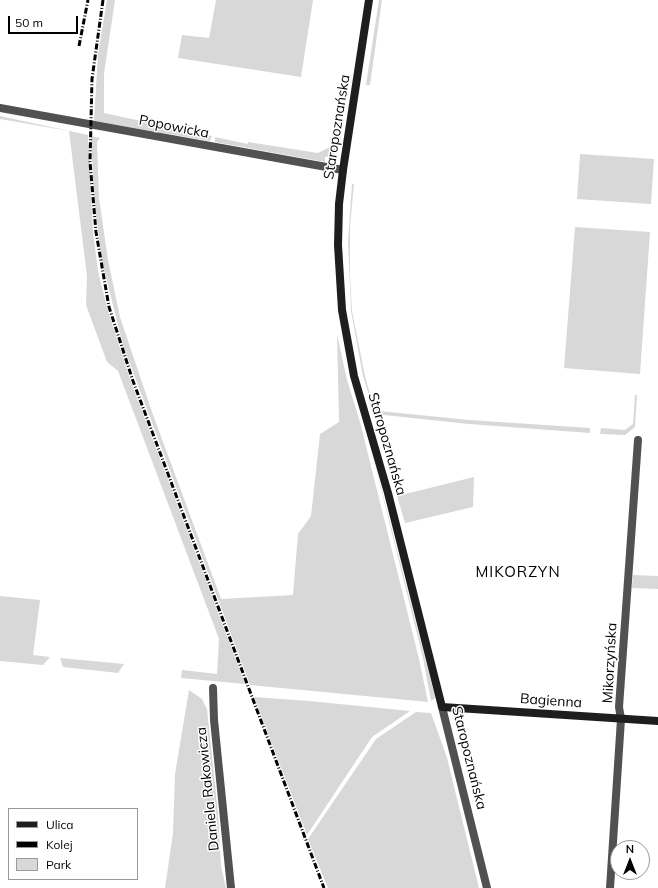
<!DOCTYPE html>
<meta charset="utf-8">
<style>
body{margin:0}
#map{position:relative;width:658px;height:888px;overflow:hidden;background:#fff;font-family:Mulish,sans-serif}
canvas{display:block}
.legend{position:absolute;left:8px;top:808px;width:130px;height:72px;box-sizing:border-box;background:#fff;border:1px solid #999;margin:0;padding:5px 7px;list-style:none;font-size:12px;color:#000}
.legend li{display:flex;align-items:center;gap:8px;height:20px}
.legend b{width:20px;border:1px solid #999}
.north{position:absolute;left:610px;top:840px;width:40px;height:40px;box-sizing:border-box;background:#fff;border:1px solid #999;border-radius:50%;rotate:0deg;font-size:11px;font-weight:700;line-height:16px;text-align:center;color:#000}
.north::after{content:'';display:block;margin:auto;width:14px;height:18px;background:#000;clip-path:polygon(50% 0,100% 100%,50% 72%,0 100%)}
.scale{position:absolute;left:8px;top:16px;width:70px;height:18px;box-sizing:border-box;border:2px solid #000;border-top:0;padding-left:5px;font-size:12px;line-height:14px;white-space:nowrap;color:#000;-webkit-text-stroke:3px #fff;paint-order:stroke}
</style>
<div id="map">
<canvas width="658" height="888"></canvas>
<ul class="legend">
<li><b style="height:5px;background:#1e1e1e"></b>Ulica</li>
<li><b style="height:5px;background:#000"></b>Kolej</li>
<li><b style="height:11px;background:#d8d8d8"></b>Park</li>
</ul>
<div class="north">N</div>
<div class="scale">50 m</div>
</div>
<script>
const ctx = document.querySelector('canvas').getContext('2d');
ctx.lineJoin = 'round';
function fill(path, color) { ctx.fillStyle = color; ctx.fill(path, 'evenodd'); }
const shape = rows => new Path2D(rows.map(r => 'M' + r).join(''));
function stroke(path, color, width, dash) { ctx.strokeStyle = color; ctx.lineWidth = width; ctx.lineCap = dash ? 'butt' : 'round'; ctx.setLineDash(dash || []); ctx.stroke(path); }
function write(font, color, halo, rows, align = 'center') {
  ctx.font = font + ' Mulish,sans-serif'; ctx.lineWidth = 3; ctx.setLineDash([]); ctx.textBaseline = 'middle'; ctx.strokeStyle = halo; ctx.fillStyle = color; for (const [text, x, y, turn = 0] of rows) {
    ctx.save(); ctx.translate(x, y); ctx.rotate((+turn || 0) * Math.PI / 180); ctx.textAlign = isNaN(turn) ? turn : align; if (halo) ctx.strokeText(text, 0, 0); ctx.fillText(text, 0, 0); ctx.restore();
  }
}
const green = shape([
 [107,0,115,0,104,74,104,113,212,136,210,141,94,121,98,54],
 [216,0,313,0,301,77,178,58,182,35,209,38],
 [379,0,382,0,370,85,366,85],
 [0,116,88,135,93,232,98,271,107,308,131,382,245,684,181,678,182,670,217,674,219,639,118,371,107,362,86,305,87,276,69,131,0,119],
 [342,120,344,120,338,149,332,156,325,157,325,162,215,142,215,137,248,144,248,142,318,153,338,143],
 [91,136,100,138,97,142,99,198,108,260,120,317,152,412,221,599,293,595,298,534,311,516,320,434,339,422,337,334,347,380,360,422,419,659,428,702,250,685,123,345,102,261,94,198],
 [580,154,654,159,651,204,577,199],
 [352,184,354,184,350,226,350,275,352,311,365,376,371,398,379,411,469,420,590,428,590,433,469,424,375,414,363,376,351,311,348,241],
 [575,227,650,232,640,374,564,368],
 [635,395,637,395,635,427,625,435,600,434,601,428,625,430,633,424],
 [367,433,434,693,435,698,431,701,423,658],
 [474,477,473,507,405,523,397,496],
 [633,575,658,576,658,589,632,588],
 [0,596,40,600,33,655,50,657,43,665,0,661],
 [60,658,124,664,118,673,63,667],
 [189,690,202,699,207,709,218,813,221,866,226,888,165,888,173,833,175,774],
 [254,697,309,701,410,711,372,737,307,835],
 [416,712,431,713,440,738,447,758,479,888,328,888,308,839,376,739]
]);
const street = shape([
 [0,108,343,170],
 [213,688,214,720,231,888],
 [442,707,487,888],
 [610,888,621,719,619,707,638,440]
]);
const secondary = shape([
 [369,0,343,170,339,204,338,245,342,310,354,376,388,493,442,707,658,721]
]);
const rail = shape([
 [103,0,92,79,90,162,96,232,109,307,133,381,324,888],
 [79,46,88,0]
]);
const streetNames = [
 ["Popowicka",174,127,11],
 ["Staropoznańska",337,127,-81],
 ["Staropoznańska",387,444,74],
 ["Mikorzyńska",610,663,-87],
 ["Bagienna",551,701,4],
 ["Staropoznańska",469,758,76],
 ["Daniela Rakowicza",208,789,-96]
];
const neighbourhoodNames = [
 ["MIKORZYN",518,572]
];
fill(green, '#d8d8d8');
stroke(street, '#515151', 8);
stroke(secondary, '#1e1e1e', 8);
stroke(rail, '#000', 3, [6, 2, 1, 2]);
write('14px', '#000', '#fff', streetNames);
ctx.letterSpacing = '1px';
write('15px', '#000', '#fff', neighbourhoodNames);
ctx.letterSpacing = '0px';
</script>
